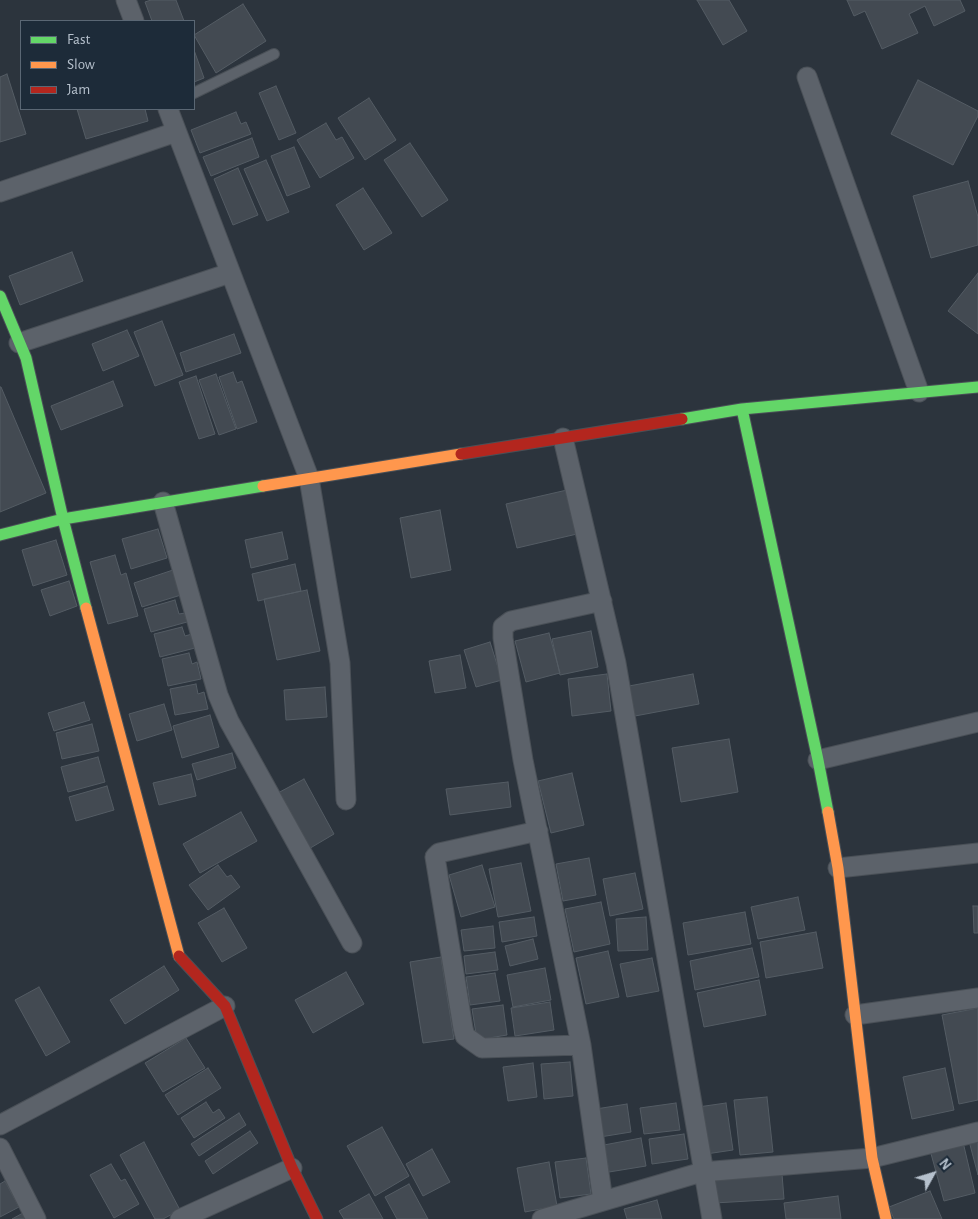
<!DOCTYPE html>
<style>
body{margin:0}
#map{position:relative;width:978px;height:1219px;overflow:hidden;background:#2c343d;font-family:"Alegreya Sans",sans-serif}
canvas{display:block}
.legend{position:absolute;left:20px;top:20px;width:175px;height:90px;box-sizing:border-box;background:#1d2b39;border:1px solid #5a6774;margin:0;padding:6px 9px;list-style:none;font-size:15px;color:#b6c1cd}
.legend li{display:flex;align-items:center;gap:10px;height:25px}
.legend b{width:25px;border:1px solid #5a6774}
.north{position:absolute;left:908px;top:1149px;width:50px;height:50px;-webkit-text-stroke:4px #1d2b39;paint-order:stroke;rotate:51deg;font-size:14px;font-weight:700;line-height:20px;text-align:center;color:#b6c1cd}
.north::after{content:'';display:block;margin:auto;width:18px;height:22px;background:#b6c1cd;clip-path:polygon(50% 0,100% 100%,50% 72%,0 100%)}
</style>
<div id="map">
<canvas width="978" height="1219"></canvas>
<ul class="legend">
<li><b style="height:6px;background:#63d668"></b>Fast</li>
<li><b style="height:6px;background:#ff974d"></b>Slow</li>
<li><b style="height:6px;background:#b3261e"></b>Jam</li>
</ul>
<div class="north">N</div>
</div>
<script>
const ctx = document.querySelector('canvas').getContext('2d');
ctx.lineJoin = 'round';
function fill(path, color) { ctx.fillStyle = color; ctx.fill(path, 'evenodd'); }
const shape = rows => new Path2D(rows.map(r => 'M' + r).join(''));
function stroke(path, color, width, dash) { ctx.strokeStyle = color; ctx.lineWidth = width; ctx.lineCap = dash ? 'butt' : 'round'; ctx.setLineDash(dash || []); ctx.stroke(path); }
const building = shape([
 [151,0,176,0,184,21,152,21,145,2,151,0],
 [697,0,729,0,747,31,723,45,697,0],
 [847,0,960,0,965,11,934,26,925,6,909,14,918,33,882,49,865,11,854,16,847,0],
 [243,4,266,41,216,73,194,35,243,4],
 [194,50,204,78,194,82,194,50],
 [7,74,26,134,0,142,0,77,7,74],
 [918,80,978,111,978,116,953,165,891,134,918,80],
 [276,86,296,133,279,140,259,93,276,86],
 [369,98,396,140,365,160,338,118,369,98],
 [77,109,145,109,148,121,86,139,77,109],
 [236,112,241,124,246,122,251,134,200,153,191,130,236,112],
 [326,123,336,140,342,137,354,158,320,178,297,140,326,123],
 [252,138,259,157,211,176,203,157,252,138],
 [410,143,448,200,422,217,384,160,410,143],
 [294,147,310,187,287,196,271,156,294,147],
 [266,160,289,212,267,221,244,169,266,160],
 [238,168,258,215,233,225,214,179,238,168],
 [968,181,978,217,978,245,931,258,913,196,968,181],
 [363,188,392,233,364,250,336,205,363,188],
 [72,252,83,281,20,305,9,276,72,252],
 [978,273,978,334,948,311,978,273],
 [162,321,183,375,155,386,134,332,162,321],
 [127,330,139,356,103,371,92,344,127,330],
 [234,334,241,353,186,372,180,353,234,334],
 [233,372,237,383,242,381,257,422,237,429,219,377,233,372],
 [216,374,236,429,219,435,199,380,216,374],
 [196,376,215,434,199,439,179,382,196,376],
 [113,381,123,406,61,430,51,406,113,381],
 [0,387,1,387,46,493,0,512,0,387],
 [567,490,577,534,517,548,506,504,567,490],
 [440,510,451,570,411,578,400,518,440,510],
 [158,529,167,558,131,569,122,539,158,529],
 [282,532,288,559,251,568,245,540,282,532],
 [56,540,67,575,33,586,22,550,56,540],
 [115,555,121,575,126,573,138,616,108,624,90,562,115,555],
 [295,564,301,591,258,601,252,574,295,564],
 [173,570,181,595,142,607,134,583,173,570],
 [69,581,77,606,50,616,41,590,69,581],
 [307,590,320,651,277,660,264,599,307,590],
 [175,600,179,614,185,613,187,622,151,632,144,609,175,600],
 [182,627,185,636,192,634,195,648,160,657,154,634,182,627],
 [591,631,598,667,560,675,552,639,591,631],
 [549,633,560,673,526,682,515,641,549,633],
 [490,642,502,680,476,687,464,650,490,642],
 [189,653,192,664,197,662,201,679,168,686,162,659,189,653],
 [460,655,466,688,435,693,429,661,460,655],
 [607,674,611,711,572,716,568,679,607,674],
 [693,674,699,704,635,716,629,686,693,674],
 [196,684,198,694,204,692,208,709,175,715,170,689,196,684],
 [325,687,327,717,286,720,284,690,325,687],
 [84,702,90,720,54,731,48,713,84,702],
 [164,704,172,730,137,741,129,714,164,704],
 [210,715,219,747,182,758,173,726,210,715],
 [92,724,99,751,62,759,56,733,92,724],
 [729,739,738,792,681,802,672,748,729,739],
 [232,753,236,768,197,780,192,764,232,753],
 [98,757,105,782,68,792,61,767,98,757],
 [572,773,584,825,551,833,538,781,572,773],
 [191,774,196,796,159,805,153,783,191,774],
 [304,779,334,834,307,850,276,794,304,779],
 [508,782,511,807,450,815,446,789,508,782],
 [107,786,114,810,76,821,69,797,107,786],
 [241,812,257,841,200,873,183,844,241,812],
 [589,858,596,895,563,901,556,864,589,858],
 [521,863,531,911,498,917,489,869,521,863],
 [218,865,227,877,231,875,240,887,208,910,189,885,218,865],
 [482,865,495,907,461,917,449,875,482,865],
 [635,873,643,909,610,916,603,879,635,873],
 [798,897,805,930,758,939,751,907,798,897],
 [601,902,610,944,574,952,565,909,601,902],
 [973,906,978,906,978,933,974,933,973,906],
 [224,908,247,948,222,962,198,923,224,908],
 [745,912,751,944,688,955,683,923,745,912],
 [534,917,537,936,502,942,499,922,534,917],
 [646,917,648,950,618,951,616,919,646,917],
 [493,926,495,948,464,951,461,930,493,926],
 [816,932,823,968,766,978,760,942,816,932],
 [533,939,538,959,510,966,505,946,533,939],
 [752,948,759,977,695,990,690,961,752,948],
 [608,951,619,997,586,1004,576,958,608,951],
 [495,952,498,970,466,974,464,956,495,952],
 [441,957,454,1039,423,1043,410,962,441,957],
 [652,958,659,991,627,997,620,964,652,958],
 [164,966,179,990,125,1024,110,1000,164,966],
 [545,968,551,1000,513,1007,507,975,545,968],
 [346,972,364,1004,313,1033,295,1000,346,972],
 [495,973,500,1001,470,1005,466,977,495,973],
 [759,980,766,1015,704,1027,697,993,759,980],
 [39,987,70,1042,46,1056,15,1000,39,987],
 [550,1002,554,1030,515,1036,511,1008,550,1002],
 [503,1005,507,1035,477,1040,472,1009,503,1005],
 [978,1008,978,1100,959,1104,942,1015,978,1008],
 [186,1038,205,1068,163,1092,145,1063,186,1038],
 [570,1062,573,1096,544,1099,541,1064,570,1062],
 [533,1063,537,1097,508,1101,503,1067,533,1063],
 [208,1068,221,1088,178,1115,165,1095,208,1068],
 [945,1068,954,1110,912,1119,903,1077,945,1068],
 [767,1097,773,1152,740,1155,734,1100,767,1097],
 [206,1102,213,1113,219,1109,225,1118,194,1138,181,1118,206,1102],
 [676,1103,680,1130,644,1134,640,1108,676,1103],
 [726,1103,733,1150,706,1154,698,1107,726,1103],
 [627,1104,631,1132,600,1137,596,1109,627,1104],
 [239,1113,246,1125,199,1156,191,1144,239,1113],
 [382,1127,409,1176,375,1196,347,1146,382,1127],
 [250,1131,258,1143,213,1174,205,1161,250,1131],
 [684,1134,688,1159,652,1164,649,1139,684,1134],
 [641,1138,646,1166,609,1172,604,1145,641,1138],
 [978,1139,978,1175,969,1141,978,1139],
 [144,1142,180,1210,163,1219,155,1219,120,1155,144,1142],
 [963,1142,975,1193,944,1201,930,1150,963,1142],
 [432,1149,450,1182,423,1196,406,1164,432,1149],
 [586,1158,591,1194,560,1198,555,1162,586,1158],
 [549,1162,557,1206,525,1212,517,1168,549,1162],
 [111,1164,121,1181,125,1179,139,1204,114,1218,90,1175,111,1164],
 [782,1174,784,1199,714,1203,713,1178,782,1174],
 [5,1181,19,1207,0,1217,0,1184,5,1181],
 [409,1184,428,1219,397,1219,385,1197,409,1184],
 [930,1191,942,1219,894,1219,889,1207,930,1191],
 [369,1194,383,1219,344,1219,339,1211,369,1194],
 [838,1196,841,1219,786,1219,784,1203,838,1196],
 [657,1200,662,1219,627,1219,624,1209,657,1200],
 [23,1213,26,1219,12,1219,23,1213]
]);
const lane = shape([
 [194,93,274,54]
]);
const street = shape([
 [126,0,134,21],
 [807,77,919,392],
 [168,109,309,478,340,663,346,800],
 [0,192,176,132],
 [19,343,230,273],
 [563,438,616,663,712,1219],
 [163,502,218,695,229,721,352,943],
 [602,601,511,621,503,627,503,638,523,760,581,1045,603,1201],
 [818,760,978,722],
 [538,831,439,853,435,857,463,1028,465,1036,482,1048,581,1045],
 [838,868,978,853],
 [855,1015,978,998],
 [0,1125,225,1006],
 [0,1148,36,1219],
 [180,1219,292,1168],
 [542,1219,702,1172,872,1158,978,1132]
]);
const fast = shape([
 [0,296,26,358,63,519,86,608],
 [742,409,818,760,828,812],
 [682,419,742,409,978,387],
 [0,535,63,519,263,486]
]);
const slow = shape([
 [263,486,461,454],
 [86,608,179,956],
 [828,812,838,868,872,1158,886,1219]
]);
const jam = shape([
 [461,454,682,419],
 [179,956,225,1006,292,1168,317,1219]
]);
fill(building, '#434a52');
stroke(building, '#545c64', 1);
stroke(lane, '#4a5057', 12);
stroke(street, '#4a5057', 21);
stroke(fast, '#4a5057', 13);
stroke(slow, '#4a5057', 13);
stroke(jam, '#4a5057', 13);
stroke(lane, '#5c626a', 10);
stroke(street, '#5c626a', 19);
stroke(fast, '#63d668', 11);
stroke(slow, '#ff974d', 11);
stroke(jam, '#b3261e', 11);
</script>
